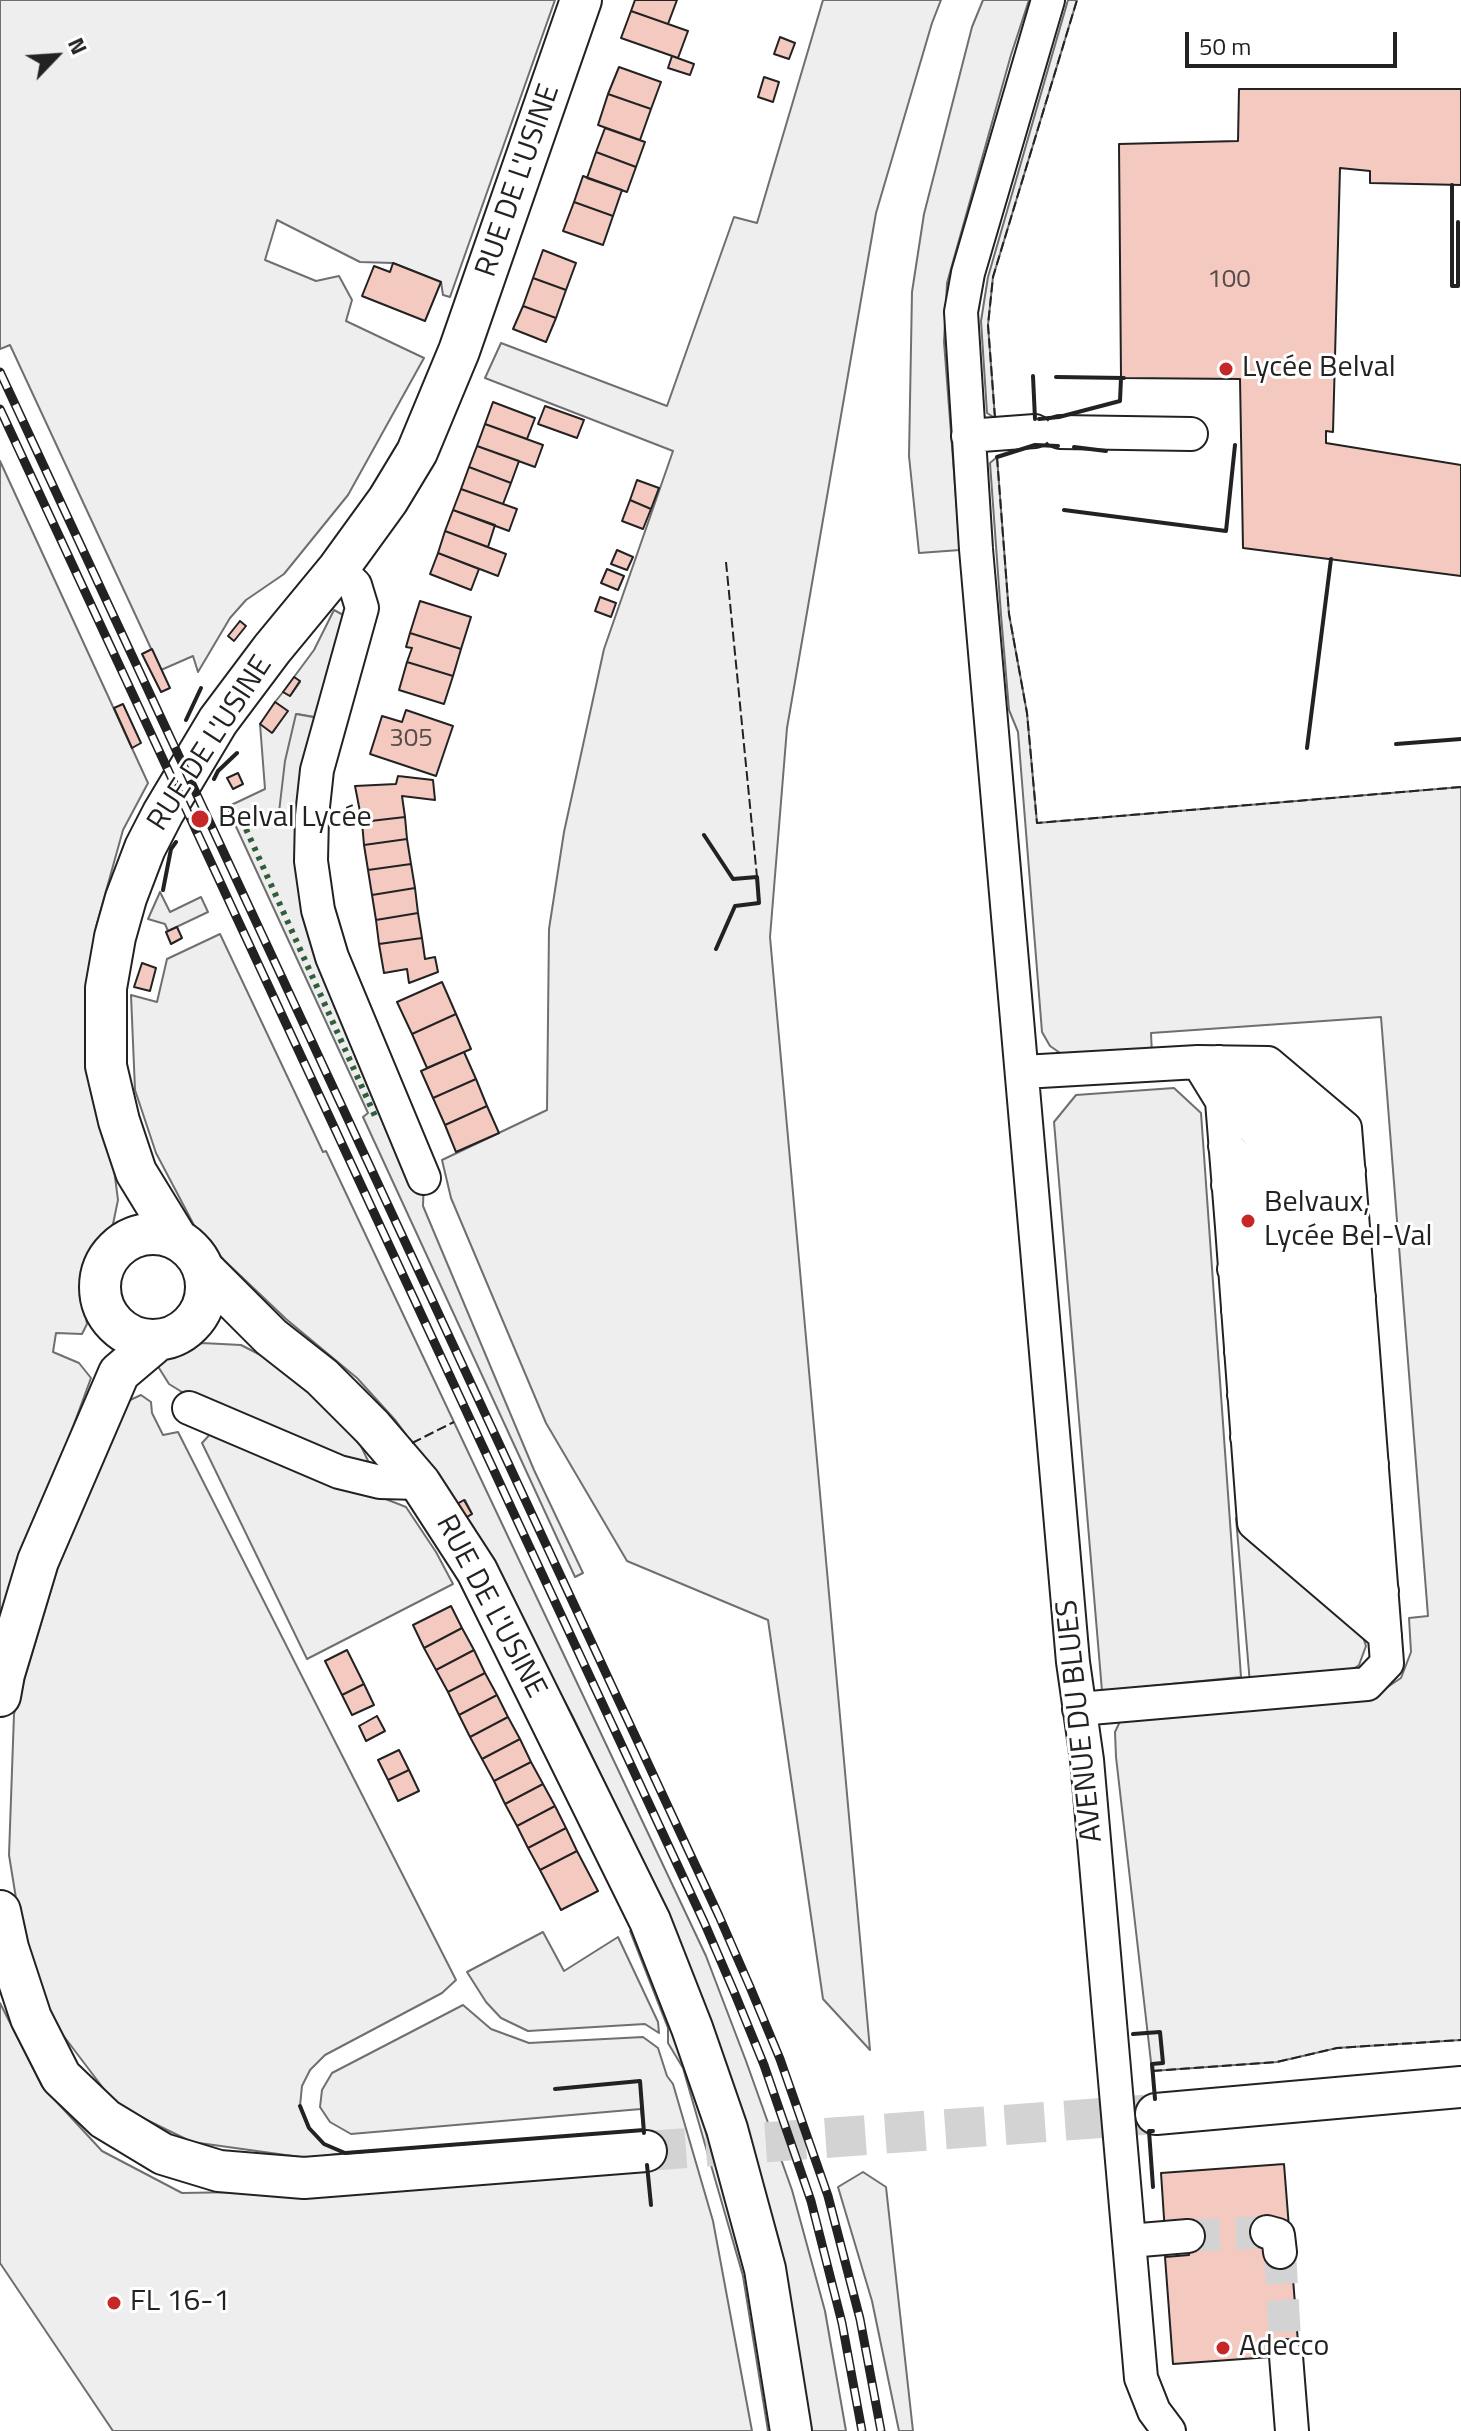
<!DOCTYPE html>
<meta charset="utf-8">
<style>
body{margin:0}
#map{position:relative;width:1461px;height:2431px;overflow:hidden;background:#fff;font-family:"Titillium Web",sans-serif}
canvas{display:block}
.north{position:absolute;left:16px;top:16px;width:80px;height:80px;-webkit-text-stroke:6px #fff;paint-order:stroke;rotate:65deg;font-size:22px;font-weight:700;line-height:32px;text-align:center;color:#222}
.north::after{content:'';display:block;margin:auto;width:28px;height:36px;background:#222;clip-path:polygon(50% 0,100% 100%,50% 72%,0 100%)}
.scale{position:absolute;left:1185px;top:32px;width:212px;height:36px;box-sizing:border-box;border:4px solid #222;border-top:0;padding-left:10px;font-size:24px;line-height:28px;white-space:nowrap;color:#222;-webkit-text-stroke:6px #fff;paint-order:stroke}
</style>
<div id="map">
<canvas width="1461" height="2431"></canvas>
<div class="north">N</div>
<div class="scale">50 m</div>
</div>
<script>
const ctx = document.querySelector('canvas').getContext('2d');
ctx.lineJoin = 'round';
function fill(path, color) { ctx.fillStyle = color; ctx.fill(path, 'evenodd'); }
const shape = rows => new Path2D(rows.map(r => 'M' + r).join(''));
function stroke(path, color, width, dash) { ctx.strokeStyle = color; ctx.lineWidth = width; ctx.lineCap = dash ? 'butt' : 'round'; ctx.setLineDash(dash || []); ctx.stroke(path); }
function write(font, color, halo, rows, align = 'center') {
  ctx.font = font + ' "Titillium Web",sans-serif'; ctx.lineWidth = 6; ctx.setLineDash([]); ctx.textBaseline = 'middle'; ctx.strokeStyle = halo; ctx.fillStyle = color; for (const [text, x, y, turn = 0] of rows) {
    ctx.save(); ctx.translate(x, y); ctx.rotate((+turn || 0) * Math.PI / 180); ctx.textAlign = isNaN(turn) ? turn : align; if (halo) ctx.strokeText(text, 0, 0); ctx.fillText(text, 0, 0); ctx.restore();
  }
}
const green = shape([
 [0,0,555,0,450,297,443,295,441,282,393,263,360,262,277,220,265,260,316,281,339,276,352,300,346,321,424,358,348,495,284,574,246,600,230,618,198,672,193,656,161,670,10,345,0,349,0,0],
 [823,0,941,0,932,23,876,213,787,728,770,937,870,2050,823,1999,768,1620,627,1561,546,1423,451,1198,442,1160,547,1110,549,929,564,832,604,649,673,451,485,378,501,343,667,406,734,217,757,223,823,0],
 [983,0,1029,0,1011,55,947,283,944,342,960,550,919,553,909,456,912,292,924,214,972,27,983,0],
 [1068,0,1077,0,993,277,988,325,995,418,987,413,981,321,988,277,1068,0],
 [997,457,1009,614,1027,713,1037,823,1461,787,1461,2040,1337,2048,1277,2062,1152,2071,1116,1757,1115,1732,1123,1715,1377,1694,1401,1678,1411,1652,1409,1618,1428,1616,1381,1017,1151,1033,1152,1055,1063,1055,1050,1046,1042,1032,1018,732,1009,710,1001,615,990,463,997,457],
 [0,461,148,783,123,830,96,927,86,999,92,1077,114,1169,118,1200,113,1224,85,1274,84,1305,87,1324,82,1334,56,1333,53,1352,79,1363,91,1378,0,1625,0,461],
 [334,610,347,617,320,718,297,714,280,812,312,816,311,861,424,1178,423,1206,534,1470,583,1573,575,1577,363,1117,368,1113,227,807,265,789,260,724,273,732,287,711,275,702,283,692,290,696,300,682,294,677,314,650,334,610],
 [160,892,170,912,201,897,208,912,168,931,165,924,148,919,160,892],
 [220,934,323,1152,326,1151,706,1956,746,2061,792,2190,825,2311,846,2431,809,2431,780,2244,729,2073,667,1911,573,1717,492,1564,465,1518,472,1514,465,1500,457,1504,396,1421,357,1378,286,1319,224,1260,196,1229,156,1153,135,1090,131,995,157,1002,167,959,220,934],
 [202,1343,241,1345,294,1372,361,1446,370,1465,344,1464,203,1405,169,1384,159,1368,158,1359,202,1343],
 [141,1395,151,1402,152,1413,163,1435,178,1432,456,1980,442,1993,325,2055,310,2070,302,2086,300,2106,309,2128,324,2144,345,2153,307,2158,192,2142,116,2105,53,2022,25,1954,9,1855,14,1714,60,1560,128,1401,141,1395],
 [213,1431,406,1507,436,1552,453,1584,307,1659,202,1443,213,1431],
 [1236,1518,1359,1625,1366,1646,1359,1665,1343,1677,1250,1684,1236,1518],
 [637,1927,680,2035,751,2272,778,2431,768,2431,743,2276,683,2068,668,2043,668,2028,630,1931,637,1927],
 [543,1932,564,1971,618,1937,658,2022,659,2033,645,2024,528,2031,501,2018,486,2002,467,1972,543,1932],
 [0,2003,42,2086,102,2151,182,2193,347,2190,647,2164,641,2109,351,2134,330,2122,320,2107,322,2090,332,2073,463,2005,491,2029,529,2043,643,2037,658,2048,667,2076,673,2084,713,2221,752,2431,113,2431,0,2263,0,2003],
 [863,2172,886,2187,913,2431,899,2431,872,2301,838,2187,863,2172]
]);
const parking = shape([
 [296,714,330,720,312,816,279,812,285,761,296,714],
 [1174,1088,1201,1113,1241,1677,1102,1691,1054,1122,1076,1095,1174,1088]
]);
const building = shape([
 [635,0,677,0,668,24,631,11,635,0],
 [631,11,688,31,678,58,621,38,631,11],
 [780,37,795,43,789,59,774,54,780,37],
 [672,56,694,64,690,75,668,68,672,56],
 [619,67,661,82,651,109,608,94,619,67],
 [764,77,779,82,773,102,758,97,764,77],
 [1239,89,1461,89,1461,185,1370,183,1370,171,1340,168,1333,432,1326,431,1326,443,1461,465,1461,576,1243,548,1240,379,1121,378,1119,144,1238,141,1239,89],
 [608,94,651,109,640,140,598,125,608,94],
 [605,128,645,142,636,167,596,152,605,128],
 [596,152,636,167,627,192,587,178,596,152],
 [583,176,622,190,613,216,574,202,583,176],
 [574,202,613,216,603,245,563,231,574,202],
 [543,250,576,263,566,290,533,278,543,250],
 [393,263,441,282,425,321,362,296,374,266,390,272,393,263],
 [533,278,566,290,556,318,523,306,533,278],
 [523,306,556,318,546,342,513,329,523,306],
 [493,402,535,418,527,439,485,424,493,402],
 [545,406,584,420,577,438,538,424,545,406],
 [485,424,543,445,535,467,477,446,485,424],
 [477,446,519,461,511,483,469,467,477,446],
 [469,467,511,483,503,504,461,489,469,467],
 [637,480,659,488,651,509,630,500,637,480],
 [461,489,517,509,509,531,453,510,461,489],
 [630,500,651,509,643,529,622,521,630,500],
 [453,510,495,525,488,547,445,531,453,510],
 [445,531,506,554,498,576,438,553,445,531],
 [617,550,633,557,627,570,611,564,617,550],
 [438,553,479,569,471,590,430,574,438,553],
 [607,569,624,576,618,590,601,583,607,569],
 [600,597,616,603,611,617,595,611,600,597],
 [420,601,471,617,461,649,410,633,420,601],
 [240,621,246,626,234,641,228,636,240,621],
 [410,633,461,649,453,676,407,662,412,648,406,647,410,633],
 [152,649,170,688,161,692,142,654,152,649],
 [407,662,453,676,444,704,399,690,407,662],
 [294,677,300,681,290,696,283,692,294,677],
 [275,702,288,711,272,733,260,724,275,702],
 [123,704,141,743,132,748,114,708,123,704],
 [406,710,453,726,436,776,370,754,382,716,402,722,406,710],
 [238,773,243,784,233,789,227,778,238,773],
 [398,776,433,780,435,800,402,796,405,817,362,822,355,786,396,784,398,776],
 [405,817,407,839,364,845,362,822,405,817],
 [407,839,411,864,368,870,364,845,407,839],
 [411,864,415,888,372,895,368,870,411,864],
 [415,888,418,913,376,920,372,895,415,888],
 [418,913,422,938,379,944,376,920,418,913],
 [177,927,182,938,171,944,166,932,177,927],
 [422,938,425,959,435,957,438,972,409,983,407,969,384,973,379,944,422,938],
 [142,963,156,968,150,991,134,987,142,963],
 [442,982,456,1014,412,1034,397,1002,442,982],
 [456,1014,471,1049,427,1068,412,1034,456,1014],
 [464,1052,476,1079,433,1098,421,1071,464,1052],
 [476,1079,487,1106,445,1125,433,1098,476,1079],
 [487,1106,499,1133,456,1152,445,1125,487,1106],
 [464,1500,472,1514,465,1518,457,1504,464,1500],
 [451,1606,462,1628,424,1648,413,1625,451,1606],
 [462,1628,474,1650,436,1670,424,1648,462,1628],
 [347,1650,364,1684,342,1695,325,1661,347,1650],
 [474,1650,485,1673,448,1692,436,1670,474,1650],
 [485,1673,497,1695,459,1715,448,1692,485,1673],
 [364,1684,374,1705,352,1715,342,1695,364,1684],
 [497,1695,508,1717,470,1737,459,1715,497,1695],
 [377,1716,385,1731,366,1741,359,1726,377,1716],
 [508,1717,520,1739,482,1759,470,1737,508,1717],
 [520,1739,531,1762,494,1781,482,1759,520,1739],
 [399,1750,409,1770,388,1780,378,1760,399,1750],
 [531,1762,543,1784,505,1804,494,1781,531,1762],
 [409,1770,419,1791,398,1801,388,1780,409,1770],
 [543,1784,555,1806,517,1826,505,1804,543,1784],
 [555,1806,566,1828,528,1848,517,1826,555,1806],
 [566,1828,577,1851,540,1870,528,1848,566,1828],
 [577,1851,598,1891,561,1910,540,1870,577,1851],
 [1284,2164,1299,2355,1173,2364,1165,2257,1189,2255,1188,2236,1165,2233,1161,2173,1284,2164]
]);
const minorTunnel = shape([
 [1188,2236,1267,2232],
 [1280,2252,1286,2356]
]);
const majorTunnel = shape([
 [646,2151,1156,2114]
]);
const minor = shape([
 [1048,0,968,273,961,312,976,549,1073,1662,1087,1760,1141,2378,1154,2411,1169,2431],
 [1060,432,1191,434],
 [968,436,1035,431],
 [338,569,355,585,362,608,317,770,312,816,311,861,318,910,332,957,424,1178],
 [1219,1062,1349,1171],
 [1023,1072,1198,1062,1268,1063,1345,1128,1362,1339],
 [1222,1101,1352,1213],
 [1225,1146,1355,1255],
 [1228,1185,1359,1297],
 [1232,1227,1254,1523,1385,1635],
 [1234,1269,1365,1381],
 [1238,1311,1368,1423],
 [1241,1352,1372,1464],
 [1244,1395,1375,1506],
 [189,1408,339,1472,380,1482,420,1483],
 [1247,1437,1378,1548],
 [1251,1480,1382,1591],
 [1079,1709,1367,1684,1387,1663,1362,1339,1232,1227,1222,1101,1198,1062],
 [1267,2232,1278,2235,1280,2252],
 [1129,2241,1188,2236],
 [1286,2356,1292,2431]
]);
const major = shape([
 '100 1287a53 53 0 1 1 106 0a53 53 0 1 1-106 0Z',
 [177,1239,136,1172,119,1121,106,1066,106,988,115,937,126,898,145,848,163,813,218,721,272,649,338,569,388,500,417,452,459,351,581,0],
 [204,1270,271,1337,322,1377,372,1427,420,1483,477,1571,650,1921,692,2028,727,2129,765,2269,791,2431],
 [0,1696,4,1674,38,1561,119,1373,158,1340],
 [0,1911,8,1948,31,2018,61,2077,105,2119,163,2154,219,2171,304,2178,646,2151],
 [1156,2114,1461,2087]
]);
const rail = shape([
 [0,372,719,1916,750,1987,780,2059,828,2196,860,2319,881,2431],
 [0,409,704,1922,735,1994,764,2065,811,2201,842,2323,862,2431]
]);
const hedge = shape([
 [246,829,375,1116]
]);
const fence = shape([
 [995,418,988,325,993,277,1077,0],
 [997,457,1009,614,1027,713,1037,823,1461,787],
 [726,562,757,877],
 [412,1443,454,1422],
 [1152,2071,1277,2062,1337,2048,1461,2040]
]);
const wall = shape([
 [1452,185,1452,286,1458,286,1458,222],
 [1033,376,1035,419],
 [1056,377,1124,378],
 [1039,419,1059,417,1120,401,1121,378],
 [1074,447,1106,451],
 [997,457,1035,445,1058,446],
 [1064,510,1226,531,1235,445],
 [186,720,201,688],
 [1396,744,1461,739],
 [1307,748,1331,559],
 [214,779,218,771,237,753],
 [704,835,733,879,757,877,759,903,735,906,716,949],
 [163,890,171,849,176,842],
 [1133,2034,1160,2032,1163,2063,1152,2064,1155,2099],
 [555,2089,640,2081,644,2133],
 [300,2106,309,2128,324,2144,345,2153,644,2130],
 [1153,2131,1149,2131,1153,2187],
 [647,2165,651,2205]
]);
const markers = [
 [1226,369,8,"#c62828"],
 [200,819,10,"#c62828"],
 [1248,1221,8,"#c62828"],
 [114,2303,8,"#c62828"],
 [1223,2348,8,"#c62828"]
];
const numberNames = [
 ["100",1229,281],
 ["305",411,740]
];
const streetNames = [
 ["RUE DE L'USINE",519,181,-71],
 ["RUE DE L'USINE",211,744,-57],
 ["RUE DE L'USINE",490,1607,62],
 ["AVENUE DU BLUES",1081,1721,-96]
];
const poiNames = [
 ["Lycée Belval",1242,369],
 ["Belval Lycée",218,819],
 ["Belvaux,",1264,1204],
 ["Lycée Bel-Val",1264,1238],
 ["FL 16-1",130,2303],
 ["Adecco",1239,2348]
];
fill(green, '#eee');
stroke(green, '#6f6f6f', 2);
fill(parking, '#ededed');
stroke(parking, '#6f6f6f', 2);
fill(building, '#f3c9c0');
stroke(building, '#222', 2);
stroke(minorTunnel, '#d3d3d3', 32, [32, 16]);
stroke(majorTunnel, '#d3d3d3', 40, [40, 20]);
stroke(minor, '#222', 36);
stroke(major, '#222', 44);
stroke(minor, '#fff', 32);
stroke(major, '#fff', 40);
stroke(rail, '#222', 9);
stroke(rail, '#fff', 6, [18]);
stroke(hedge, '#2f5e38', 6, [4, 6]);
stroke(fence, '#222', 2, [10, 4]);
stroke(wall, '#222', 4);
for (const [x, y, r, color] of markers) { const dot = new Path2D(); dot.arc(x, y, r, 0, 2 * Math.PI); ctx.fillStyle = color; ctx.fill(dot); stroke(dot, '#fff', 3); }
write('26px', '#564c4a', null, numberNames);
write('30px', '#222', '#fff', streetNames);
write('30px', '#222', '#fff', poiNames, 'left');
</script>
